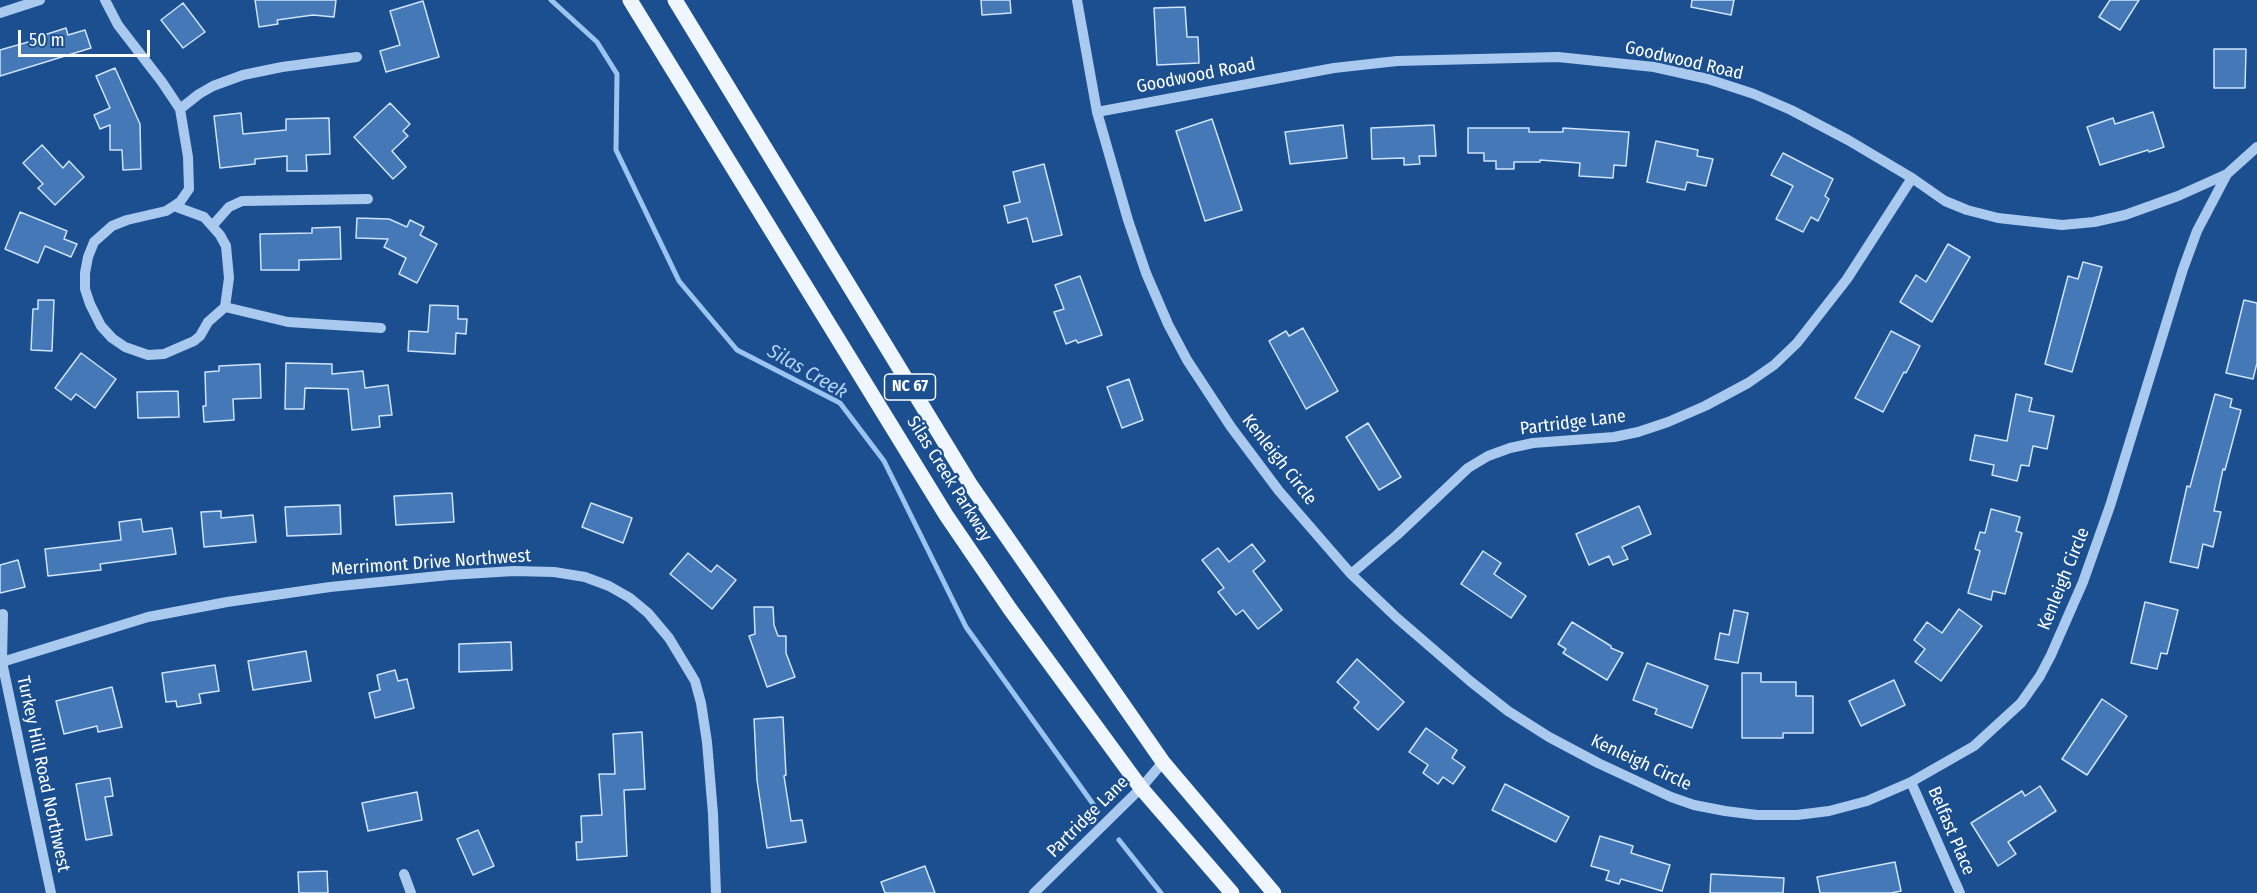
<!DOCTYPE html>
<style>
body{margin:0}
#map{position:relative;width:2257px;height:893px;overflow:hidden;background:#1b4f8f;font-family:"Fira Sans Condensed",sans-serif}
canvas{display:block}
.scale{position:absolute;left:18px;top:30px;width:132px;height:27px;box-sizing:border-box;border:3px solid #fff;border-top:0;padding-left:8px;font-size:18px;line-height:21px;white-space:nowrap;color:#fff;-webkit-text-stroke:4px #1b4f8f;paint-order:stroke}
</style>
<div id="map">
<canvas width="2257" height="893"></canvas>
<div class="scale">50 m</div>
</div>
<script>
const ctx = document.querySelector('canvas').getContext('2d');
ctx.lineJoin = 'round';
const shape = rows => new Path2D(rows.map(r => 'M' + r).join(''));
function stroke(path, color, width, dash) { ctx.strokeStyle = color; ctx.lineWidth = width; ctx.lineCap = dash ? 'butt' : 'round'; ctx.setLineDash(dash || []); ctx.stroke(path); }
function fill(path, color) { ctx.fillStyle = color; ctx.fill(path, 'evenodd'); }
function write(font, color, halo, rows, align = 'center') {
  ctx.font = font + ' "Fira Sans Condensed",sans-serif'; ctx.lineWidth = 4.5; ctx.setLineDash([]); ctx.textBaseline = 'middle'; ctx.strokeStyle = halo; ctx.fillStyle = color; for (const [text, x, y, turn = 0] of rows) {
    ctx.save(); ctx.translate(x, y); ctx.rotate((+turn || 0) * Math.PI / 180); ctx.textAlign = isNaN(turn) ? turn : align; if (halo) ctx.strokeText(text, 0, 0); ctx.fillText(text, 0, 0); ctx.restore();
  }
}
const stream = shape([
 [551,0,597,42,617,74,616,150,679,281,737,350,840,403,884,461,966,627,1093,804],
 [1119,840,1161,893]
]);
const building = shape([
 [255,0,336,0,334,17,313,15,277,20,278,24,259,27,255,0],
 [981,0,1010,0,1011,13,982,15,981,0],
 [1692,0,1734,0,1731,15,1691,7,1692,0],
 [2110,0,2139,0,2120,30,2099,17,2110,0],
 [423,1,439,57,386,72,380,51,400,45,390,11,423,1],
 [183,3,205,32,183,48,161,20,183,3],
 [1185,7,1187,37,1198,37,1199,63,1157,65,1154,8,1185,7],
 [66,28,68,35,85,30,91,48,0,76,0,50,42,38,41,36,66,28],
 [2214,49,2246,49,2245,88,2214,88,2214,49],
 [115,68,140,124,141,169,123,170,122,150,110,150,110,125,100,129,94,115,110,108,96,76,115,68],
 [390,103,410,124,403,131,408,136,392,151,406,167,393,179,354,137,390,103],
 [2153,112,2164,147,2149,152,2148,150,2100,165,2087,127,2113,118,2115,124,2153,112],
 [241,113,243,134,286,130,286,119,329,118,330,154,306,155,307,171,287,171,287,156,255,159,255,164,220,168,214,116,241,113],
 [1212,119,1242,210,1205,221,1176,131,1212,119],
 [1343,125,1347,158,1290,164,1285,132,1343,125],
 [1434,125,1436,156,1419,156,1420,164,1404,165,1404,158,1372,159,1371,128,1434,125],
 [1468,128,1529,128,1529,132,1563,132,1563,128,1629,132,1626,166,1614,165,1613,178,1579,176,1580,163,1540,160,1540,162,1514,162,1514,169,1496,169,1496,161,1484,161,1484,153,1468,153,1468,128],
 [1656,141,1698,150,1697,156,1713,159,1706,186,1687,182,1685,190,1647,182,1656,141],
 [42,145,63,168,69,161,84,177,55,205,38,188,43,184,23,163,42,145],
 [1783,153,1833,179,1825,196,1829,199,1818,221,1811,217,1803,232,1776,219,1793,186,1771,175,1783,153],
 [1044,164,1062,235,1033,242,1027,218,1008,223,1004,206,1020,202,1013,172,1044,164],
 [20,212,67,231,64,239,77,244,71,257,45,246,38,263,5,249,20,212],
 [357,218,389,219,407,227,410,220,424,227,420,235,437,244,417,283,399,274,406,258,384,247,388,239,356,238,357,218],
 [340,227,341,259,299,260,299,270,261,270,260,234,312,233,312,228,340,227],
 [1948,244,1970,257,1932,322,1900,302,1916,275,1926,282,1948,244],
 [2083,262,2102,267,2072,372,2045,364,2068,276,2078,279,2083,262],
 [1080,276,1102,335,1078,343,1076,340,1066,344,1054,312,1064,309,1055,285,1080,276],
 [38,300,54,300,52,351,31,350,33,309,38,309,38,300],
 [2244,300,2257,303,2257,363,2253,379,2226,373,2244,300],
 [430,305,458,306,458,319,467,319,466,334,456,333,455,354,408,351,409,331,428,332,430,305],
 [1303,328,1338,391,1306,409,1269,341,1286,331,1289,336,1303,328],
 [1891,331,1920,346,1906,373,1904,372,1883,412,1855,398,1891,331],
 [81,353,116,379,95,408,76,394,71,400,55,388,81,353],
 [286,363,332,364,332,374,363,371,365,388,388,385,392,415,379,416,380,427,352,430,348,389,305,388,304,409,285,409,286,363],
 [260,364,261,398,233,399,234,420,204,422,203,406,206,406,205,372,219,371,219,366,260,364],
 [1129,379,1143,420,1122,428,1107,387,1129,379],
 [178,391,179,417,138,418,137,392,178,391],
 [2016,394,2032,398,2029,411,2054,416,2047,449,2033,446,2029,466,2021,465,2017,481,1992,475,1994,465,1970,460,1975,435,2007,441,2016,394],
 [2215,394,2232,399,2230,407,2241,410,2225,470,2223,469,2214,511,2221,512,2213,547,2203,544,2198,568,2170,562,2187,486,2190,487,2215,394],
 [1368,423,1401,477,1379,490,1346,437,1368,423],
 [452,493,454,522,396,525,394,496,452,493],
 [591,503,632,518,623,543,582,527,591,503],
 [340,505,341,534,287,536,285,507,340,505],
 [1639,506,1651,534,1622,547,1628,559,1613,565,1609,556,1589,565,1576,534,1639,506],
 [1991,509,2020,517,2016,531,2022,533,2005,594,1993,591,1991,600,1968,593,1980,551,1975,549,1980,532,1985,533,1991,509],
 [221,511,221,518,253,515,256,542,204,547,201,512,221,511],
 [141,519,143,532,172,528,176,554,100,564,101,570,48,576,45,549,121,540,119,522,141,519],
 [1252,544,1265,561,1253,571,1282,610,1258,629,1243,610,1236,615,1218,592,1224,588,1202,560,1218,548,1229,562,1252,544],
 [1483,551,1501,563,1494,574,1526,596,1511,618,1461,584,1483,551],
 [688,553,711,572,717,565,736,580,712,609,670,574,688,553],
 [18,560,25,587,0,593,0,565,18,560],
 [2145,602,2178,610,2167,654,2161,653,2157,669,2131,663,2145,602],
 [754,607,773,607,774,625,778,636,786,636,786,653,795,677,767,687,749,636,755,634,754,607],
 [1959,609,1982,626,1941,681,1915,662,1925,649,1914,640,1927,622,1942,633,1959,609],
 [1734,610,1748,613,1738,663,1715,659,1720,633,1729,635,1734,610],
 [1572,622,1611,646,1611,648,1623,653,1607,680,1563,653,1566,649,1558,644,1572,622],
 [511,642,512,670,459,672,459,644,511,642],
 [306,651,311,681,253,690,248,661,306,651],
 [1357,659,1404,702,1378,730,1354,708,1359,702,1337,682,1357,659],
 [1647,663,1708,686,1692,728,1655,714,1657,709,1633,700,1647,663],
 [215,665,219,691,199,694,201,703,177,707,176,701,166,702,162,673,215,665],
 [395,670,398,681,407,679,414,708,375,718,369,693,380,690,377,675,395,670],
 [1742,673,1761,673,1761,682,1796,682,1796,696,1813,696,1813,733,1783,733,1783,738,1742,738,1742,673],
 [1894,680,1905,705,1861,726,1849,701,1894,680],
 [112,687,122,727,98,732,97,726,64,734,56,701,112,687],
 [2102,699,2127,716,2087,775,2062,759,2102,699],
 [783,717,786,775,784,776,791,821,802,820,806,842,767,848,757,780,754,719,783,717],
 [1426,728,1457,750,1452,758,1465,767,1453,784,1443,777,1438,784,1423,773,1428,765,1409,752,1426,728],
 [642,732,645,789,624,790,627,856,577,860,576,842,582,842,581,816,602,815,599,774,615,774,613,734,642,732],
 [110,778,113,796,105,797,112,835,86,840,76,784,110,778],
 [1505,784,1569,817,1556,842,1492,810,1505,784],
 [2040,786,2056,811,2008,842,2016,854,1998,866,1971,823,2022,791,2025,796,2040,786],
 [417,792,422,820,368,831,362,803,417,792],
 [478,830,494,866,473,875,457,839,478,830],
 [1600,836,1633,846,1631,853,1670,865,1662,891,1621,879,1619,884,1606,880,1609,871,1591,866,1600,836],
 [1895,862,1901,891,1891,893,1820,893,1817,877,1895,862],
 [925,866,935,893,885,893,881,882,925,866],
 [327,871,328,893,299,893,298,872,327,871],
 [1711,874,1784,878,1783,893,1710,893,1711,874]
]);
const minor = shape([
 [105,0,118,25,162,82,180,109,188,157,189,189,180,202,174,206,166,211,127,220,112,226,94,242,88,257,85,273,85,289,90,304,101,326,112,338,125,347,148,355,164,354,194,341,200,336,208,322,225,307,229,278,226,246,220,235,204,217,174,206],
 [1077,0,1097,112,1128,220,1146,273,1168,324,1187,360,1231,427,1279,491,1351,574,1397,618,1470,681,1508,711,1549,737,1598,763,1671,797,1694,805,1725,811,1757,815,1797,815,1829,811,1867,801,1911,782,1974,746,2021,703,2040,676,2051,655,2083,582,2110,506,2183,269,2197,231,2227,174,2257,147],
 [0,13,40,0],
 [180,109,199,94,213,86,243,75,282,67,357,57],
 [1097,112,1334,68,1397,61,1558,57,1654,67,1708,79,1754,94,1791,110,1848,140,1912,178,1945,201,1967,210,1998,218,2062,225,2094,222,2125,215,2178,196,2227,174],
 [213,225,229,207,242,201,368,199],
 [225,307,288,322,381,328],
 [1351,574,1397,535,1468,468,1488,456,1510,448,1533,443,1614,437,1638,432,1668,422,1705,406,1748,383,1774,365,1797,343,1847,279,1912,178],
 [3,614,2,662,51,893],
 [2,662,148,617,227,602,330,587,449,575,514,571,554,572,585,577,609,586,630,598,648,613,669,638,695,681,701,703,707,742,713,814,716,893],
 [1911,782,1960,893],
 [404,874,411,893],
 [1034,893,1141,788,1163,762]
]);
const major = shape([
 [630,0,946,515,1010,609,1141,788,1232,893],
 [675,0,970,484,1163,762,1274,893]
]);
const shields = [
 [910,387,51]
];
const shieldNames = [
 ["NC 67",910,387]
];
const streetNames = [
 ["Goodwood Road",1684,61,13],
 ["Goodwood Road",1196,76,-11],
 ["Partridge Lane",1573,423,-7],
 ["Kenleigh Circle",1279,460,52],
 ["Silas Creek Parkway",949,479,58],
 ["Merrimont Drive Northwest",431,563,-4],
 ["Kenleigh Circle",2064,579,-68],
 ["Kenleigh Circle",1641,763,25],
 ["Turkey Hill Road Northwest",43,774,78],
 ["Partridge Lane",1088,817,-45],
 ["Belfast Place",1951,831,67]
];
const waterNames = [
 ["Silas Creek",807,372,30]
];
stroke(stream, '#9cc4f0', 5);
fill(building, '#4478b7');
stroke(building, '#cfe3fa', 1.5);
stroke(minor, '#a9c9ee', 10);
stroke(major, '#f0f6ff', 15);
for (const [x, y, w] of shields) { const box = new Path2D(); box.roundRect(x - w / 2, y - 13, w, 26, 4.5); ctx.fillStyle = '#1b4f8f'; ctx.fill(box); stroke(box, '#fff', 1.5); }
write('bold 16px', '#fff', null, shieldNames);
write('18px', '#fff', '#1b4f8f', streetNames);
write('italic 20px', '#b5d3f5', '#1b4f8f', waterNames);
</script>
